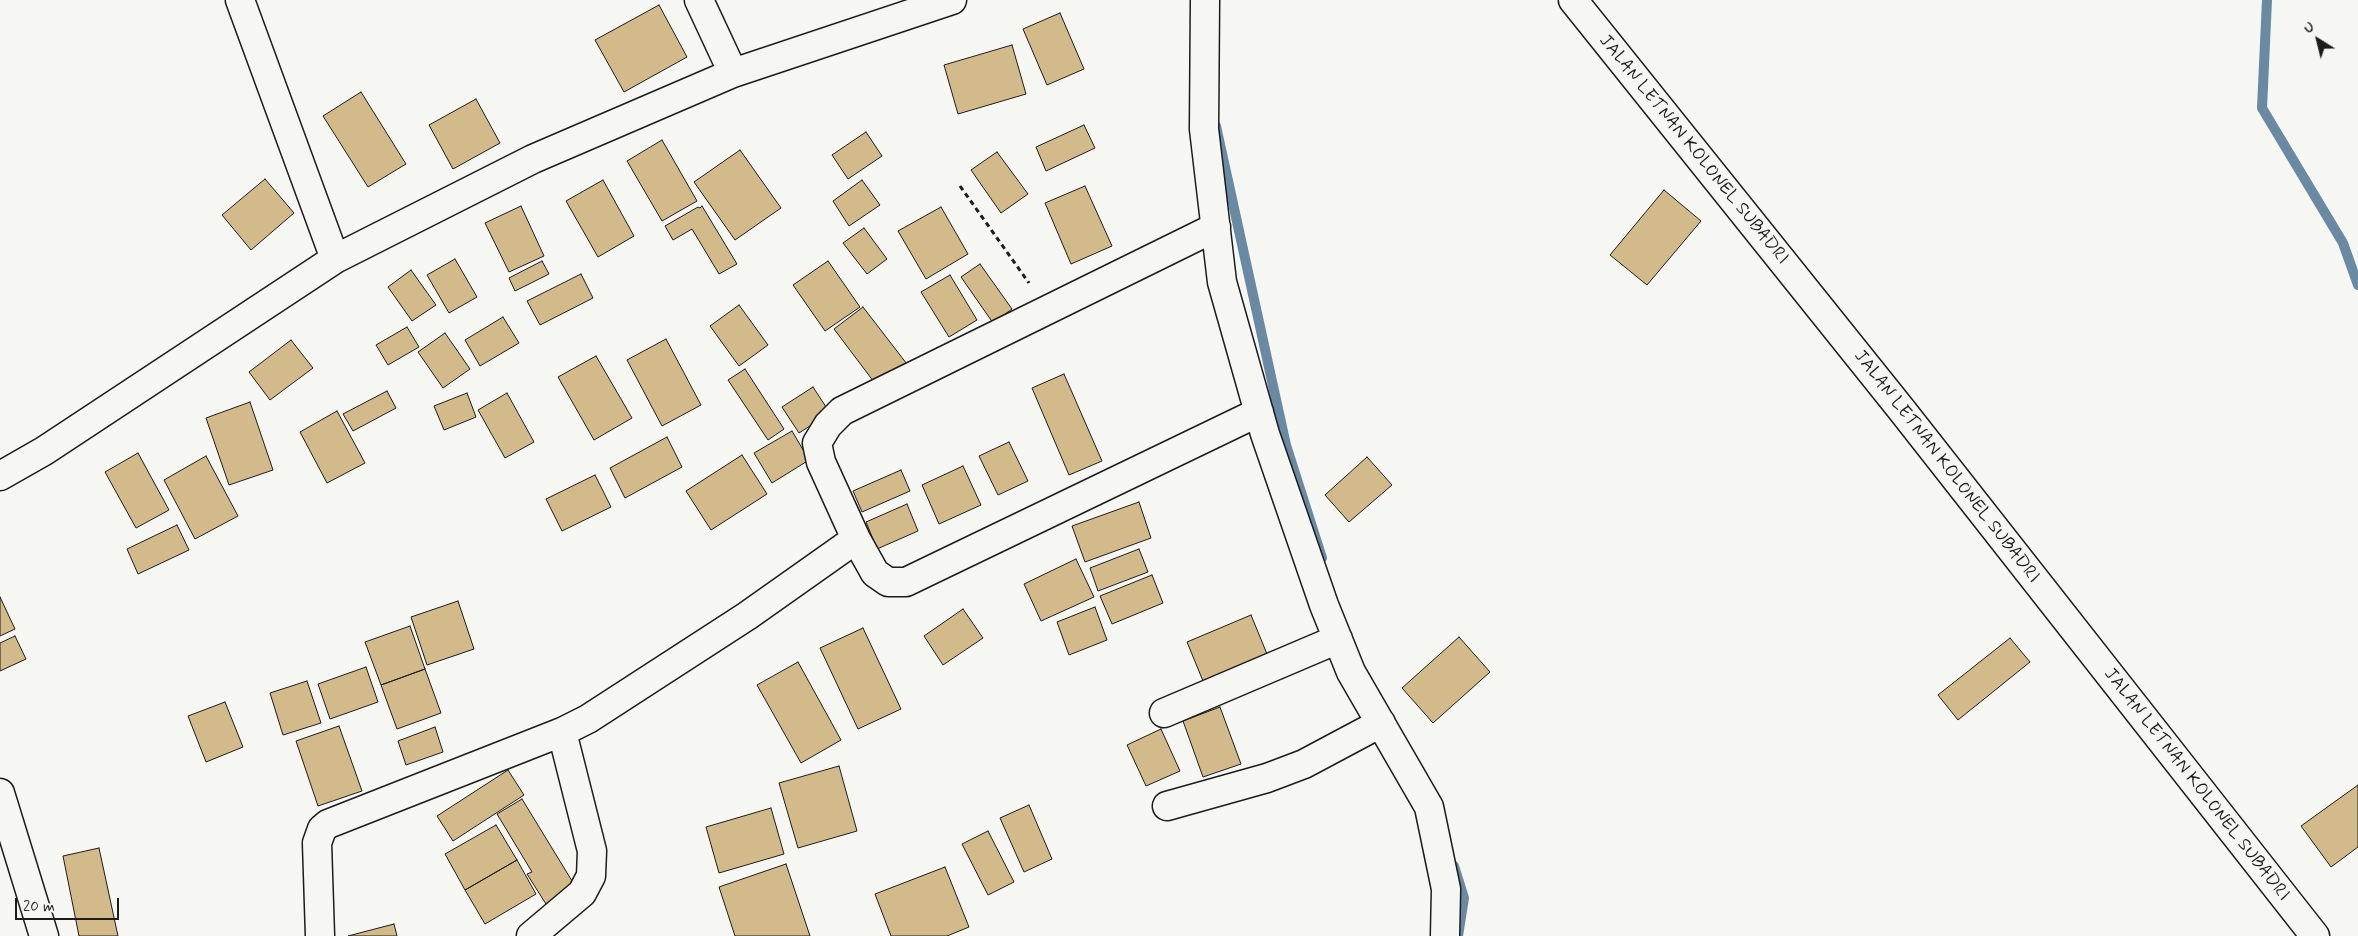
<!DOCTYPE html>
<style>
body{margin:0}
#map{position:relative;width:2358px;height:936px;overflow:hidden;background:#f6f6f2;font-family:Mynerve,sans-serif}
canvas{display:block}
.north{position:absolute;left:2293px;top:15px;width:50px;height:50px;-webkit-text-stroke:4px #f6f6f2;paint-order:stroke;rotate:324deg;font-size:14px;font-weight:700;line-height:20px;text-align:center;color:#1c1c1c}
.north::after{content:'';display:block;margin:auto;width:18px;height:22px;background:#1c1c1c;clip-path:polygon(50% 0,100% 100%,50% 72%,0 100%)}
.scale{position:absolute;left:15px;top:898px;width:104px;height:22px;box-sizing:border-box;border:2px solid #1c1c1c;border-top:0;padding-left:6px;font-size:15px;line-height:18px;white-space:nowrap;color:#1c1c1c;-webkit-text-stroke:4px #f6f6f2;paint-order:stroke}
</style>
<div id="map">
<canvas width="2358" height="936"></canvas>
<div class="north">U</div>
<div class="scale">20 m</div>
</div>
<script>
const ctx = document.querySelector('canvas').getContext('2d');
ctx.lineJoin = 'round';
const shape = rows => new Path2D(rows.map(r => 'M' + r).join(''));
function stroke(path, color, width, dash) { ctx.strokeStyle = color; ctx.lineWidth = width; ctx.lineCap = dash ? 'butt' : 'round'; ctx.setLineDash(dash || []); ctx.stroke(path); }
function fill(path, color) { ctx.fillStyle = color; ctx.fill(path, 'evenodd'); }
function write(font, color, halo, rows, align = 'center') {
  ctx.font = font + ' Mynerve,sans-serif'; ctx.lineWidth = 5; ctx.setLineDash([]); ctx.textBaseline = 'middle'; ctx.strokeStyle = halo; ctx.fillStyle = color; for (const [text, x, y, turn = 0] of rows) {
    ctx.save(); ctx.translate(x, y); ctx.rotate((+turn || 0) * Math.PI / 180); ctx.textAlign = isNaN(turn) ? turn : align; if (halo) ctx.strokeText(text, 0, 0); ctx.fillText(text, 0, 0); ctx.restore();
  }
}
const stream = shape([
 [2267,0,2262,108,2343,243,2358,285],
 [1216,126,1286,445,1322,558],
 [1454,866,1464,898,1458,936]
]);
const building = shape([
 [659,5,687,57,624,92,595,40,659,5],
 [1060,13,1084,69,1047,85,1023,29,1060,13],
 [1012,45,1026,94,958,114,944,65,1012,45],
 [361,92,406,164,368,187,323,116,361,92],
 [476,99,500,143,453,169,429,125,476,99],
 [1084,125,1095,148,1046,171,1036,147,1084,125],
 [866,132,882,156,848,179,832,155,866,132],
 [662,140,697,201,662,221,627,161,662,140],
 [740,150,781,208,735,240,694,182,740,150],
 [997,152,1028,194,1001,213,971,170,997,152],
 [265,179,294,213,251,250,222,215,265,179],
 [603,180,634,236,598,257,566,201,603,180],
 [862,180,880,205,849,226,833,201,862,180],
 [1085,186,1112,246,1071,264,1045,203,1085,186],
 [1664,190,1701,221,1647,285,1610,255,1664,190],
 [521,206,544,256,509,272,485,223,521,206],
 [702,206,737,264,719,274,692,229,673,240,665,226,698,207,700,208,702,206],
 [941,207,968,254,926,279,898,231,941,207],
 [864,228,887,259,867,274,843,243,864,228],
 [455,259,477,297,449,313,427,275,455,259],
 [542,261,549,274,515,291,509,278,542,261],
 [828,261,860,307,825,331,793,285,828,261],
 [980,264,1012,309,993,323,961,277,980,264],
 [411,270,436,305,412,321,388,287,411,270],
 [581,274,593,298,540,325,527,301,581,274],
 [950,275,977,320,949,337,921,292,950,275],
 [739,305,768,345,739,366,710,326,739,305],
 [863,307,910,368,880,390,834,329,863,307],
 [503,317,519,343,480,366,465,340,503,317],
 [407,327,419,347,388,365,376,345,407,327],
 [445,333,470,369,443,388,418,352,445,333],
 [666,339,701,405,662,426,627,360,666,339],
 [291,340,313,368,270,400,249,372,291,340],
 [596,356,632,418,594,440,558,377,596,356],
 [745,369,784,429,768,440,728,380,745,369],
 [1064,374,1102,461,1069,475,1032,388,1064,374],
 [813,387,830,413,799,433,782,407,813,387],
 [387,391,396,408,353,431,343,414,387,391],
 [467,393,476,417,444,430,434,406,467,393],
 [507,393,534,442,505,458,478,410,507,393],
 [250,402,273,470,229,485,206,418,250,402],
 [337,411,365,463,327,483,300,432,337,411],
 [792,431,809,460,772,483,754,453,792,431],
 [667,437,682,467,625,498,610,468,667,437],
 [1009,442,1028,481,998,495,979,456,1009,442],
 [138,453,169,510,136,528,105,472,138,453],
 [742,455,767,494,711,530,686,491,742,455],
 [206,456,238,516,195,539,164,480,206,456],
 [1367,457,1392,485,1349,522,1325,495,1367,457],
 [963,466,981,505,939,524,922,485,963,466],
 [901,470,910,491,862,512,853,491,901,470],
 [595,475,611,507,562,531,546,499,595,475],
 [1139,502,1151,538,1085,562,1072,526,1139,502],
 [907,504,918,531,877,549,866,522,907,504],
 [177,525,189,550,138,574,127,549,177,525],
 [1139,549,1148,572,1098,591,1090,568,1139,549],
 [1076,559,1094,597,1041,621,1024,584,1076,559],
 [1152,575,1163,603,1112,624,1100,596,1152,575],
 [0,597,15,629,0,636,0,597],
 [458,601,474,649,427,665,411,617,458,601],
 [1095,607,1107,640,1069,655,1057,622,1095,607],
 [963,609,983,638,943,665,924,636,963,609],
 [1251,615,1267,654,1203,681,1187,642,1251,615],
 [410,626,425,669,381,685,365,642,410,626],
 [863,628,901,709,858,729,820,648,863,628],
 [15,636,26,659,0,671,0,643,15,636],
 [1459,637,1490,672,1433,723,1402,688,1459,637],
 [2010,638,2030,662,1958,720,1938,695,2010,638],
 [798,662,841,740,801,763,757,685,798,662],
 [366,667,378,702,330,719,318,684,366,667],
 [425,669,441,713,397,729,381,685,425,669],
 [307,681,321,723,283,735,270,693,307,681],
 [225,702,243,747,206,762,188,716,225,702],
 [1220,707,1241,764,1203,777,1183,721,1220,707],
 [339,726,362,791,318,806,296,741,339,726],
 [435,727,443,752,406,765,398,741,435,727],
 [1161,729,1180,771,1146,786,1127,745,1161,729],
 [839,766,857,831,798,848,779,783,839,766],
 [508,770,524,795,453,841,437,816,508,770],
 [2358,785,2358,847,2331,867,2301,826,2358,785],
 [522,799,580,894,551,912,527,874,532,872,497,814,522,799],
 [1029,805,1052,859,1024,872,1000,818,1029,805],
 [771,808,784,854,719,873,706,827,771,808],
 [496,825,517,860,465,890,445,854,496,825],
 [988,831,1014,882,988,895,962,844,988,831],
 [99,848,118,936,79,936,63,856,99,848],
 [517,860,536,894,485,924,465,890,517,860],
 [786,864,810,936,735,936,719,887,786,864],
 [945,867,969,927,947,936,891,936,875,894,945,867],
 [394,924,397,936,348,936,394,924]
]);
const path = shape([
 [960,186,1029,283]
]);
const street = shape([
 [240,0,335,259],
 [699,0,733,73],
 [1205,0,1204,129,1222,282,1265,434,1324,605,1351,672,1429,807,1446,889,1445,936],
 [0,476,44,451,335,259,533,159,733,73,952,0],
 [856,539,875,573,888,582,906,582,1259,412],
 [1164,713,1338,639],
 [0,793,44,936],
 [1167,806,1267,778,1304,764,1381,723],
 [320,936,317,843,322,829,328,824,562,732],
 [531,936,582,893,591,876,592,851,562,732,588,719,747,616,856,539,821,462,817,443,828,425,842,411,1216,227]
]);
const secondary = shape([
 [1573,0,1901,409,2315,936]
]);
const streetNames = [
 ["JALAN LETNAN KOLONEL SUBADRI",1693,150,51],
 ["JALAN LETNAN KOLONEL SUBADRI",1946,467,52],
 ["JALAN LETNAN KOLONEL SUBADRI",2196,785,52]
];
stroke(stream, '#698aa2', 10);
fill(building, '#d3ba8a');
stroke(building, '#1c1c1c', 1);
stroke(street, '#1c1c1c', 31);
stroke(secondary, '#1c1c1c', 31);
stroke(path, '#1c1c1c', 3, [5, 4]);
stroke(street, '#f6f6f2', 28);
stroke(secondary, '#f6f6f2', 28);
write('18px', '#1c1c1c', '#f6f6f2', streetNames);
</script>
